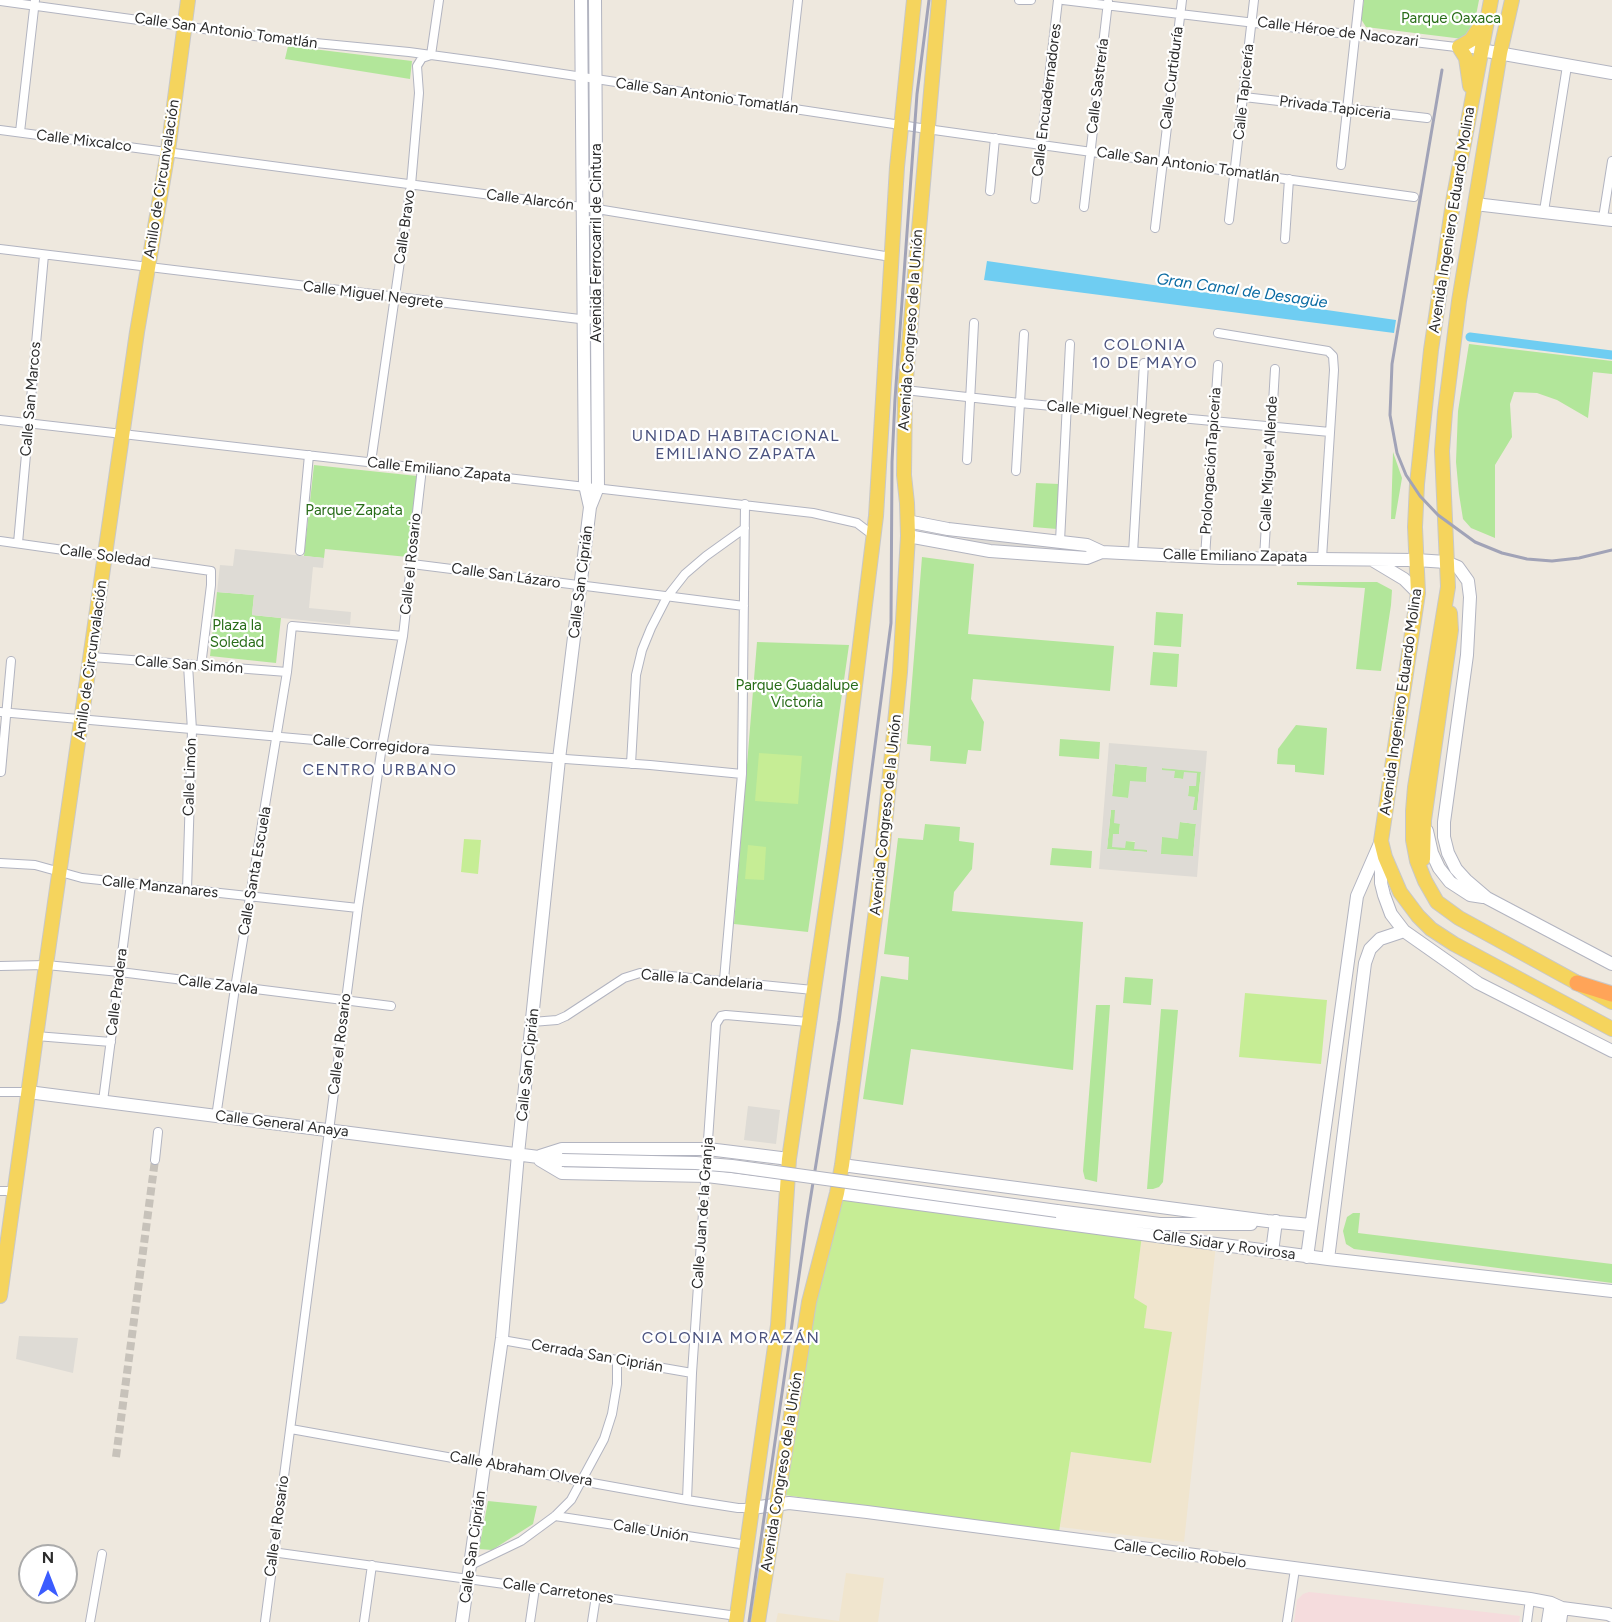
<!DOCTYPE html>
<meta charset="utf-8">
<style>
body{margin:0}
#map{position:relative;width:1612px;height:1622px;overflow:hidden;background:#eee8de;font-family:Figtree,sans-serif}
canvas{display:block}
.north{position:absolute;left:18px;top:1544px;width:60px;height:60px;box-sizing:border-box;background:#fff;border:2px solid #ababab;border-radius:50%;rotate:0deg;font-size:16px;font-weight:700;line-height:24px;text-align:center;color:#2c2c2c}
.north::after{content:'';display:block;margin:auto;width:21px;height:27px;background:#3b5cff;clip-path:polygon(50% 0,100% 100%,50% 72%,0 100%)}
</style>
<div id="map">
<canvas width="1612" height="1622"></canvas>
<div class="north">N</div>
</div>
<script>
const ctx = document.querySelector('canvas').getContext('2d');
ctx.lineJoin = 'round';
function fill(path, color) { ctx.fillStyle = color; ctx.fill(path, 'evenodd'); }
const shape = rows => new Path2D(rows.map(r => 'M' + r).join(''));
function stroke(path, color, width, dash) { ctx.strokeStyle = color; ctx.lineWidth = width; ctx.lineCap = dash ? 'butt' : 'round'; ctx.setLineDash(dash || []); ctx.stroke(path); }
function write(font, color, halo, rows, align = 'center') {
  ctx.font = font + ' Figtree,sans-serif'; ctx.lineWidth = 4.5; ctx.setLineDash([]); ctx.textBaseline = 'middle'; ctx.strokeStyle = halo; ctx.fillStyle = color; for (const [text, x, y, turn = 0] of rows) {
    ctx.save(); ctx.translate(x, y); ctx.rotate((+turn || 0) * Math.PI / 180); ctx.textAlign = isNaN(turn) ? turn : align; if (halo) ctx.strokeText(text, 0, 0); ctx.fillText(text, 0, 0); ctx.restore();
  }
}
const education = shape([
 [1142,1235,1216,1244,1184,1542,1060,1527,1071,1452,1151,1463,1171,1332,1144,1328,1134,1298],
 [846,1573,884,1578,878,1622,776,1622,778,1613,839,1621]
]);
const medical = shape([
 [1309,1592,1319,1593,1520,1616,1519,1622,1294,1622,1297,1600,1303,1594]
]);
const green = shape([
 [1364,0,1479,0,1473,31,1463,39,1366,27,1361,19],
 [288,46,412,61,410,79,285,59],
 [1469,344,1612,361,1612,374,1593,372,1588,418,1557,400,1537,393,1514,392,1510,404,1512,437,1495,465,1495,538,1471,528,1463,519,1459,494,1456,462,1458,411],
 [1393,452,1402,478,1395,519,1391,519],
 [314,465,417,476,408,557,325,549,324,558,304,556],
 [1036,483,1059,484,1057,529,1033,527],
 [922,557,974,564,968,634,1114,646,1110,691,973,679,971,699,984,722,981,751,968,750,966,764,930,761,931,746,907,744],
 [1297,582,1377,582,1392,590,1391,605,1381,671,1356,669,1365,588,1297,585],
 [217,592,254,595,252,615,281,618,276,663,210,656],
 [1156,612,1183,614,1181,647,1154,645],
 [757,642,849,645,808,932,734,924],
 [1153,652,1179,654,1177,687,1150,685],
 [1296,725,1327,728,1324,775,1295,772,1295,765,1277,764,1278,749],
 [1060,739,1100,742,1099,759,1059,756],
 [1115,764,1147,767,1146,782,1128,798,1112,797],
 [1162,768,1201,771,1197,810,1193,810,1188,796,1189,786,1183,779,1174,778,1161,770],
 [1111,810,1116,810,1120,823,1119,834,1125,841,1135,842,1147,850,1147,852,1107,849],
 [1180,822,1196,824,1193,857,1160,854,1162,837],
 [925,824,960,827,959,841,974,843,972,869,954,892,952,911,1083,922,1073,1070,911,1049,903,1105,863,1099,881,976,908,980,909,957,884,954,898,838,923,840],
 [1052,848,1092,851,1091,868,1050,865],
 [1125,977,1153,979,1151,1005,1123,1003],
 [1096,1005,1110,1005,1097,1182,1085,1179,1083,1171],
 [1161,1009,1178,1010,1163,1182,1159,1187,1153,1189,1147,1189],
 [1353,1213,1360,1213,1358,1233,1612,1264,1612,1283,1354,1249,1346,1244,1343,1231,1347,1217],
 [488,1501,537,1506,533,1524,492,1550,479,1549]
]);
const pitch = shape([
 [759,753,802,756,798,804,755,801],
 [464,839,481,840,478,874,461,872],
 [748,845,766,847,764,880,745,879],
 [1245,993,1327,1000,1321,1064,1239,1057],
 [842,1200,1142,1235,1134,1298,1147,1306,1144,1328,1172,1332,1151,1463,1071,1452,1059,1532,784,1495,806,1329]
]);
const plaza = shape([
 [936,536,1076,548,1083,554,950,540],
 [235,549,324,558,323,568,313,567,309,608,351,612,350,625,252,615,254,595,217,592,220,565,233,566],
 [1109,743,1207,751,1197,877,1099,869],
 [1115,764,1147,767,1146,782,1130,781,1128,798,1112,796],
 [1162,768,1201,772,1197,810,1193,810,1195,797,1188,796,1189,786,1196,786,1197,773,1184,772,1183,779,1174,778,1175,771,1162,770],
 [1111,810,1115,810,1114,823,1120,824,1119,834,1113,834,1112,847,1125,848,1126,841,1135,841,1134,849,1147,850,1147,852,1107,849],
 [1180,822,1196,824,1193,856,1161,854,1162,837,1178,839],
 [748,1106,780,1110,776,1144,744,1140],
 [19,1336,78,1338,73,1373,16,1359]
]);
const water = shape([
 [987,261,1396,320,1394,333,984,280]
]);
const canal = shape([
 [1470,337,1612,355]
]);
const streetTunnel = shape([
 [116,1457,155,1160]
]);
const street = shape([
 [1019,0,1031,0],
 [1063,0,1481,50],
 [0,1,284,40,409,52,490,63,927,129,1414,197],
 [1244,97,1427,118],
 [786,107,798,0],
 [0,130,597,209,891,257],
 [20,132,35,0],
 [1341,165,1359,0],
 [990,191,995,138],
 [1035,199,1058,0],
 [1084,207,1108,2],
 [1544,211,1567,66],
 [1603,218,1612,161],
 [1229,220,1254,0],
 [1155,228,1182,0],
 [1285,239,1289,179],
 [0,249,588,320],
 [1218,333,1328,351,1333,356,1334,370,1322,558],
 [905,390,1020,403,1330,432],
 [0,420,813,513,857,523,874,536],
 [967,460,974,323],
 [371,462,411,185,419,93,417,66,422,58,431,55,439,0],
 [1016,471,1024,334],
 [0,541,211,571,211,585,201,666],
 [1060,541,1070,344],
 [18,543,44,255],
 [300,551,309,455],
 [1133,553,1144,363],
 [1205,557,1218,365],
 [1264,558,1275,369],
 [412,564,744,606],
 [92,657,287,672],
 [0,712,382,746,650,765,742,774],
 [631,764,636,675,642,650,651,628,667,597,685,574,706,556,745,528],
 [1,772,11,661],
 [0,863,35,865,82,878,358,908],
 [187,890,192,730,188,665],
 [0,966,46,965,120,972,391,1006],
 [724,980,742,774,745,504],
 [532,1022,557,1020,566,1016,624,978,640,973,813,990],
 [36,1036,111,1042],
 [0,1092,28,1092],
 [103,1101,131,884],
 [216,1117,235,988,287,672,292,626,403,636],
 [155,1160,158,1132],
 [0,1191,14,1191],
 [502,1340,692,1373],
 [291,1429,687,1500,738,1508,752,1508],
 [687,1500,692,1373,716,1024,721,1016,726,1015,808,1022],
 [555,1516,747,1545],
 [272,1552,737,1616],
 [471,1565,521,1541,555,1516,571,1500,604,1439,612,1414,617,1384,617,1360],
 [90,1622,102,1554],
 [265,1622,358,908,382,746,403,636,422,468],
 [364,1622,372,1565],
 [530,1622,535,1588],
 [592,1622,596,1596],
 [1287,1622,1295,1569],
 [1527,1622,1530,1599]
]);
const secondary = shape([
 [581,0,585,485,590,507],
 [1481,50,1612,73],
 [1475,204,1612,220],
 [907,521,948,529,1087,545,1102,552,1221,558,1416,560,1446,562,1458,567,1468,581,1470,597,1467,655,1444,822,1444,837,1448,853,1456,869,1466,880,1487,898,1612,964],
 [908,536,990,551,1087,558,1102,552],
 [1374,561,1404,579,1418,593],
 [1427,831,1432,853,1439,868,1450,882,1470,895,1483,897],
 [1381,848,1381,883,1384,895,1391,914,1404,931,1478,983,1612,1051],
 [28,1092,562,1160],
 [540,1156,562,1149,708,1149,789,1159],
 [540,1160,562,1173,707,1176,787,1186],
 [842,1165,1267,1221,1311,1225],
 [837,1193,1328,1259,1612,1291],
 [1057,1211,1160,1224,1251,1224],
 [1272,1252,1276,1221],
 [1307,1257,1357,896,1381,841],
 [1328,1259,1365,963,1370,949,1380,939,1404,931],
 [752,1508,789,1503,867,1512,1530,1599,1551,1603,1562,1608,1608,1614,1612,1616],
 [462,1622,502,1338,518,1154,559,759,590,507,598,487,595,0],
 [1548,1622,1551,1603],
 [1560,1622,1562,1608]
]);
const primary = shape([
 [1491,0,1454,196,1431,350,1417,484,1415,527,1418,593,1381,841,1385,857,1400,892,1418,916,1431,929,1454,944,1612,1029],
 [1512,0,1500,53,1459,301,1445,412,1442,451,1448,587,1415,787,1413,811,1413,840,1417,861,1425,881,1437,902,1459,918,1612,1002],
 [1470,86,1466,58,1459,47,1471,40,1483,22],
 [1423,859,1424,820,1451,630,1450,613],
 [0,1296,46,965,137,332,168,151,188,0],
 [736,1622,778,1325,789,1159,835,847,876,516,897,167,914,0],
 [758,1622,809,1302,837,1193,842,1165,878,895,900,672,908,536,907,503,904,475,905,390,939,0]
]);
const highway = shape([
 [1577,983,1612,994]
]);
const rail = shape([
 [1442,70,1392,364,1390,415,1397,453,1406,475,1420,496,1438,515,1475,542,1502,553,1527,559,1552,561,1579,558,1612,550],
 [749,1622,807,1220,839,1021,891,623,892,462,895,399,917,94,929,0]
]);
const secondaryBridge = shape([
 [562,1160,696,1163,732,1166,1057,1211]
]);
const parkNames = [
 ["Parque Oaxaca",1451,19],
 ["Parque Zapata",354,511],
 ["Plaza la",237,626],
 ["Soledad",237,643],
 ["Parque Guadalupe",797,686],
 ["Victoria",797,703]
];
const streetNames = [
 ["Calle San Antonio Tomatlán",226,31,8],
 ["Calle Héroe de Nacozari",1338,32,7],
 ["Calle Curtiduría",1172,78,-83],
 ["Calle Sastrería",1098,86,-83],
 ["Calle Tapicería",1244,92,-84],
 ["Calle San Antonio Tomatlán",707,96,8],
 ["Calle Encuadernadores",1047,100,-83],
 ["Privada Tapiceria",1335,108,7],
 ["Calle Mixcalco",84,141,7],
 ["Calle San Antonio Tomatlán",1188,165,8],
 ["Anillo de Circunvalación",162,179,-81],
 ["Calle Alarcón",530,200,7],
 ["Avenida Ingeniero Eduardo Molina",1452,220,-81],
 ["Calle Bravo",405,227,-82],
 ["Avenida Ferrocarril de Cintura",597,243,-90],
 ["Calle Miguel Negrete",373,295,7],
 ["Avenida Congreso de la Unión",911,330,-86],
 ["Calle San Marcos",31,399,-85],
 ["Calle Miguel Negrete",1117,412,5],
 ["ProlongaciónTapiceria",1211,461,-86],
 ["Calle Miguel Allende",1269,464,-87],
 ["Calle Emiliano Zapata",439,470,6],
 ["Calle Soledad",105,556,8],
 ["Calle Emiliano Zapata",1235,556,1],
 ["Calle el Rosario",411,564,-84],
 ["Calle San Lázaro",506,576,8],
 ["Calle San Ciprián",581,582,-83],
 ["Anillo de Circunvalación",91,660,-82],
 ["Calle San Simón",189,665,4],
 ["Avenida Ingeniero Eduardo Molina",1401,702,-82],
 ["Calle Corregidora",371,745,5],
 ["Calle Limón",190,777,-88],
 ["Avenida Congreso de la Unión",886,815,-84],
 ["Calle Santa Escuela",255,871,-80],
 ["Calle Manzanares",160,887,6],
 ["Calle la Candelaria",702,980,5],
 ["Calle Zavala",218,985,7],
 ["Calle Pradera",117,992,-83],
 ["Calle el Rosario",340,1044,-83],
 ["Calle San Ciprián",528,1065,-84],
 ["Calle General Anaya",282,1124,7],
 ["Calle Juan de la Granja",703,1213,-86],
 ["Calle Sidar y Rovirosa",1224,1245,8],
 ["Cerrada San Ciprián",597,1356,10],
 ["Calle Abraham Olvera",521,1469,10],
 ["Avenida Congreso de la Unión",782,1472,-81],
 ["Calle el Rosario",277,1526,-82],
 ["Calle Unión",651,1531,9],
 ["Calle San Ciprián",473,1547,-82],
 ["Calle Cecilio Robelo",1180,1554,8],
 ["Calle Carretones",558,1591,8]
];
const waterNames = [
 ["Gran Canal de Desagüe",1242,291,8]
];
const neighbourhoodNames = [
 ["COLONIA",1145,345],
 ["10 DE MAYO",1145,363],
 ["UNIDAD HABITACIONAL",736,436],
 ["EMILIANO ZAPATA",736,454],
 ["CENTRO URBANO",380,770],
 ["COLONIA MORAZÁN",731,1338]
];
fill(education, '#f0e5ce');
fill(medical, '#f5dcdd');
fill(green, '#b2e69a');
fill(pitch, '#c6ed95');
fill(plaza, '#dedbd5');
fill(water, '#6fcdf2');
stroke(canal, '#6fcdf2', 9);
stroke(streetTunnel, '#c7c2ba', 8, [8, 4]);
stroke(street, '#b2b4c0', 10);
stroke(secondary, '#b2b4c0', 14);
stroke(primary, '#c8c8c8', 16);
stroke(highway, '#c8c8c8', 17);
stroke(street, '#fff', 8);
stroke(secondary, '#fff', 12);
stroke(primary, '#f5d45d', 14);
stroke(highway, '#ffa458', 15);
stroke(rail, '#a1a3b7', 3);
stroke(secondaryBridge, '#b2b4c0', 14, []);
stroke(secondaryBridge, '#fff', 12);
write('15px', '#296d19', '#fff', parkNames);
write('15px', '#2c2c2c', '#fff', streetNames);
write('italic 16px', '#0a6ba2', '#fff', waterNames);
ctx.letterSpacing = '1.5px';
write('16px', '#4b537f', '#fff', neighbourhoodNames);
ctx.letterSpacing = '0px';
</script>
